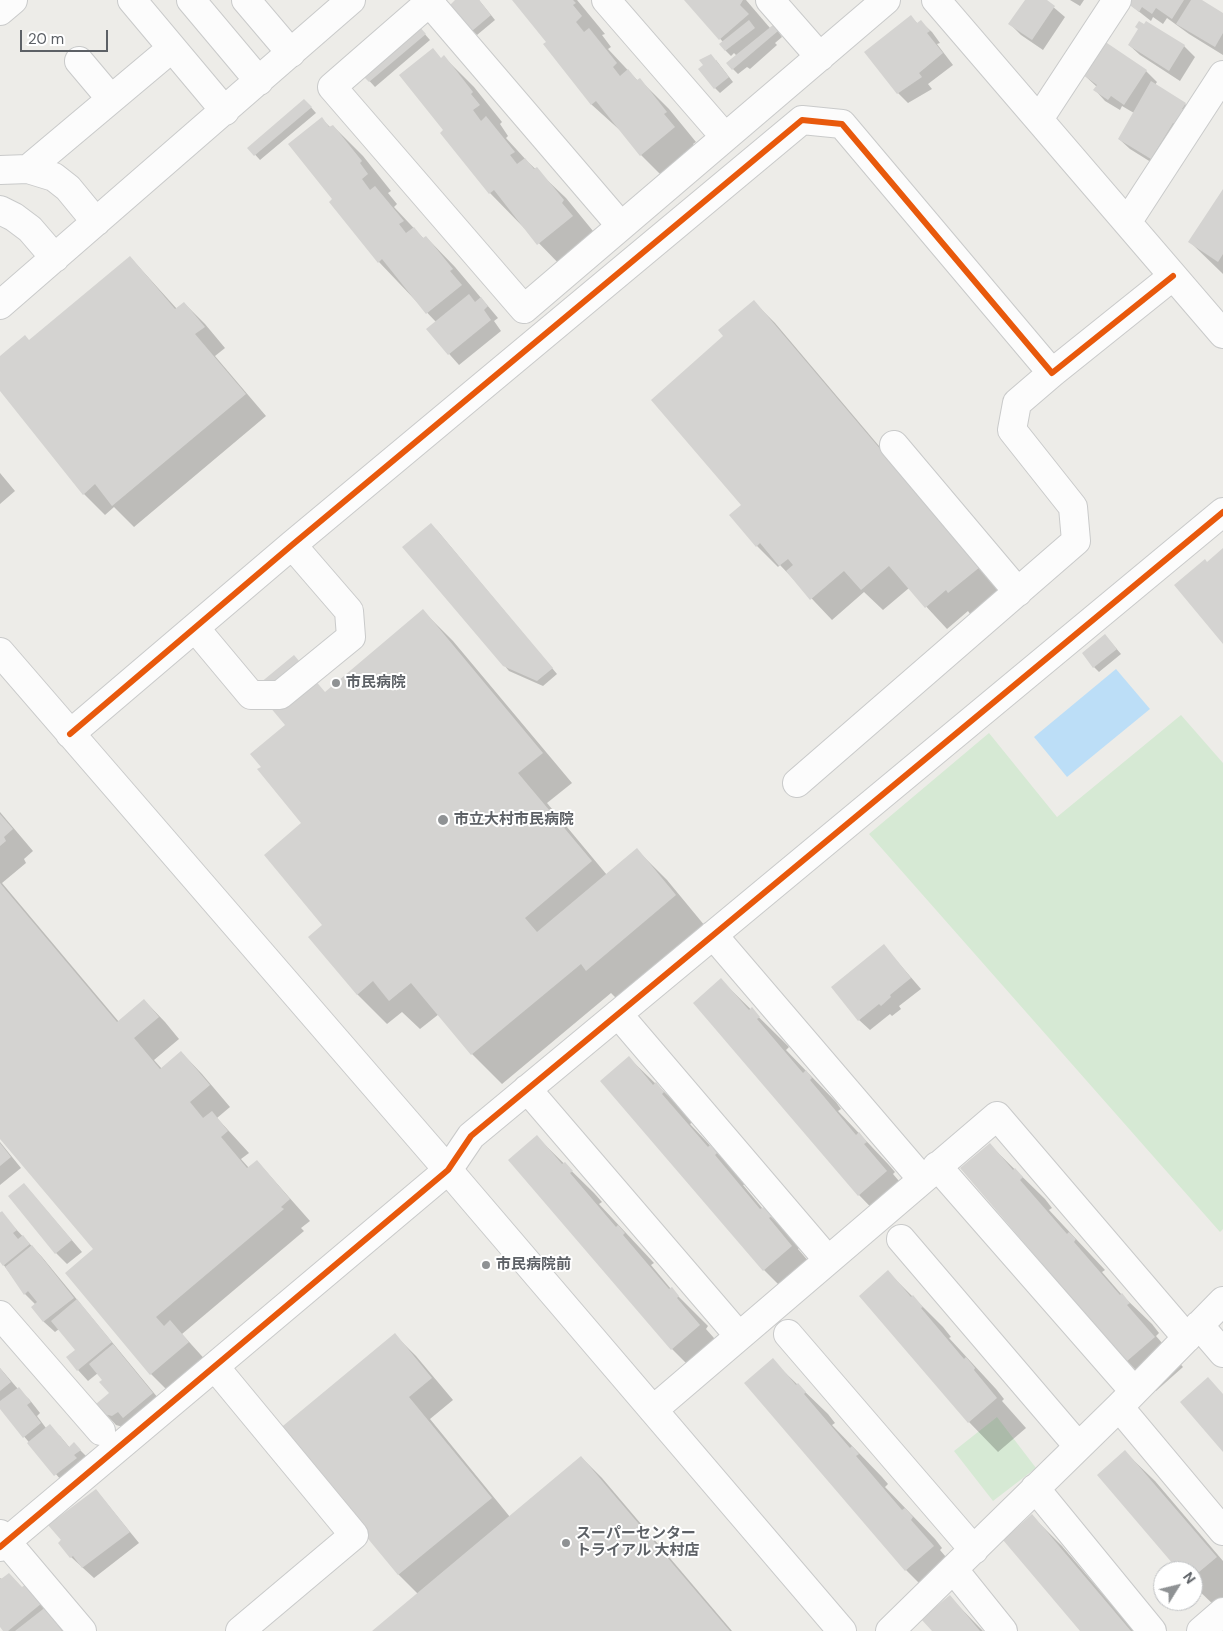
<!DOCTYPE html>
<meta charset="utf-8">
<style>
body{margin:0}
#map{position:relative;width:1223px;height:1631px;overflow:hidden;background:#edece8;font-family:"DM Sans",sans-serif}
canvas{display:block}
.north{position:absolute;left:1153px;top:1561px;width:50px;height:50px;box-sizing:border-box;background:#fff;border:1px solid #bec0c2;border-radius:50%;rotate:54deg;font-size:14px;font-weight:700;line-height:20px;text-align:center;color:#5d6166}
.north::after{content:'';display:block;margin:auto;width:18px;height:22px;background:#8f9294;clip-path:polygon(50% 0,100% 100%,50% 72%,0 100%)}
.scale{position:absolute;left:20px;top:30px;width:88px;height:22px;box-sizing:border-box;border:2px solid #5d6166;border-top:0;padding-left:6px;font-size:15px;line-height:18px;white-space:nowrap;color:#5d6166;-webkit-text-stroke:4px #fff;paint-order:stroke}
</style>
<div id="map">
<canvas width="1223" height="1631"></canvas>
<div class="north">N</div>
<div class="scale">20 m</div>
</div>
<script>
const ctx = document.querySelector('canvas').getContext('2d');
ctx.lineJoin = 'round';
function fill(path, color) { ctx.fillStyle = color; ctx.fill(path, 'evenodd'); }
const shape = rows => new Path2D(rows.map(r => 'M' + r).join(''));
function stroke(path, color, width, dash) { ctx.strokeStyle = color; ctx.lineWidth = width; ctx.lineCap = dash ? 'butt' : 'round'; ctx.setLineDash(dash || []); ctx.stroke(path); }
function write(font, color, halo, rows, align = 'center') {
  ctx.font = font + ' "DM Sans","Noto Sans JP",sans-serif'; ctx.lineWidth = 4; ctx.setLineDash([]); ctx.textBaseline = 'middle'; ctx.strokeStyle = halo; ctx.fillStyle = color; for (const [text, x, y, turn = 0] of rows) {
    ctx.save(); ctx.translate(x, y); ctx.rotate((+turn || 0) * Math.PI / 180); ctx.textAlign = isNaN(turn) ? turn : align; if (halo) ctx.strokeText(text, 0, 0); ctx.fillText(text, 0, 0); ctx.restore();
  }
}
const green = shape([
 [1181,715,1223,763,1223,1229,1220,1232,869,834,989,733,1057,817],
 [997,1417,1036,1468,993,1501,954,1451]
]);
const water = shape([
 [1116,669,1150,709,1067,777,1034,737]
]);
const shadow = shape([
 [457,0,479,0,495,20,477,35,472,30],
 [514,0,577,0,605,34,602,35,611,47,608,49,638,81,640,80,669,109,696,142,693,144,704,158,671,185,641,155,623,133,592,105,544,44,548,42],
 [686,0,746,0,770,28,778,31,782,37,775,43,777,45,750,69,747,67,738,74,728,64,737,56,734,53,731,56,726,51,721,44,723,42],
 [1026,0,1045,0,1065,17,1043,50,1021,35,1010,24],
 [1070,0,1084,0,1080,6],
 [1131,0,1200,0,1223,14,1223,55,1189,34,1167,18,1163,24,1153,17,1151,21,1128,3],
 [910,16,918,24,921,22,932,32,940,43,937,44,953,65,928,84,932,89,908,103,898,93],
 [423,32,430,40,375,87,363,74],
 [1105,43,1146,71,1157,82,1155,85,1185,104,1196,114,1162,169,1130,149,1119,139,1134,113,1122,106,1120,110,1105,101,1095,90,1097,87,1083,74],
 [1129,45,1184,46,1195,57,1180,81,1140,55],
 [444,57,474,87,502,122,500,124,508,136,506,138,528,162,566,198,593,231,591,233,602,247,568,273,490,193,445,130,442,59],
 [716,60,733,82,720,93,715,88],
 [309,105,316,113,260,160,249,148],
 [322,119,331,128,333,126,363,156,391,191,388,193,397,204,394,207,424,239,426,237,455,267,498,318,494,321,501,331,459,365,427,329,436,322,379,262,334,200],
 [1223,192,1223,274,1190,242],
 [130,257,177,309,184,303,205,324,225,348,215,356,266,416,134,527,114,507,105,515,84,494,0,389,0,358,29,341],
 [754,302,775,323,1000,589,970,614,968,611,947,629,909,588,883,610,864,592,832,620,780,565,778,567,757,546,743,505,725,336],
 [0,473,15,491,0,504],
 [436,529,557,674,543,686,509,671,504,665],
 [423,611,453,641,572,783,547,803,607,875,637,850,667,880,705,926,617,999,611,993,502,1084,472,1054,439,1014,420,1029,402,1012,387,1024,357,994,324,925,303,823,325,693],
 [1110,641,1121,654,1099,672,1094,667],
 [0,812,33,851,24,859,26,863,2,883,119,1022,144,1000,165,1022,179,1039,154,1060,162,1069,181,1052,202,1074,230,1107,217,1118,249,1153,241,1159,249,1168,257,1161,310,1221,301,1228,304,1231,182,1334,209,1364,172,1395,151,1374,95,1249,0,1137],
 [884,946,921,989,899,1006,901,1009,892,1016,890,1014,870,1030,859,1020],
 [721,980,781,1039,789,1047,786,1050,836,1102,841,1109,838,1111,888,1164,895,1172,893,1174,916,1201,888,1225,859,1195],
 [629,1058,686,1113,693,1122,690,1124,740,1177,746,1184,743,1185,763,1209,793,1238,800,1247,798,1249,821,1276,794,1300,764,1270],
 [537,1137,594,1193,602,1202,599,1204,654,1263,651,1265,671,1289,708,1326,706,1329,729,1355,702,1379,672,1349,510,1160],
 [0,1142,21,1168,0,1185],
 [990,1145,1045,1199,1052,1208,1049,1210,1105,1270,1102,1272,1122,1295,1152,1324,1159,1333,1156,1336,1183,1367,1156,1391,1127,1361],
 [24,1184,82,1252,67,1264,56,1253],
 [0,1212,42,1257,163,1404,123,1427,116,1425,105,1413,110,1394,104,1381,98,1373,88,1381,78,1370,77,1351,59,1329,55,1332,44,1322,33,1307,36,1305,25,1294,0,1260],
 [888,1272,943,1327,951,1337,949,1338,996,1389,1004,1399,1002,1401,1026,1428,998,1452,969,1422],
 [395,1335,416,1356,453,1400,430,1419,510,1517,581,1457,602,1478,732,1631,374,1631,418,1594,399,1575,280,1430],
 [772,1360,828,1414,835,1423,832,1425,882,1477,888,1484,885,1487,935,1539,942,1548,940,1550,963,1577,936,1600,906,1570],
 [0,1368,18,1389,29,1399,40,1413,37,1416,46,1428,60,1436,70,1448,74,1444,91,1461,66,1486,0,1408],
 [1125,1452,1155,1481,1223,1561,1223,1607,1219,1610,1193,1585,1193,1571,1181,1571],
 [96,1490,139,1543,94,1578,71,1557,59,1543],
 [1032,1516,1062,1546,1134,1631,1081,1631],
 [0,1578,37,1596,57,1619,54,1621,63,1631,5,1631,0,1625],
 [950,1597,979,1627,983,1631,933,1631]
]);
const building = shape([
 [455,0,479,0,491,15,472,31,450,5],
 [512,0,573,0,576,3,573,5,582,16,576,22,584,32,589,28,617,63,613,67,620,76,628,69,637,80,640,78,667,112,664,114,675,127,640,156,596,101,591,105,543,44,546,42],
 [684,0,743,0,740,5,749,14,719,40],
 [1025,0,1047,0,1055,6,1032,40,1008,24],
 [1129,0,1184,0,1172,19,1156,8,1152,14,1142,7,1139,12,1127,3],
 [1191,0,1202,0,1223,13,1223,33,1215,47,1176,24],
 [911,15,917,23,921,20,930,31,927,33,943,53,919,73,922,77,897,94,864,52],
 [749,20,755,28,725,51,719,44],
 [1139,21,1144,24,1146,21,1185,45,1169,71,1128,45,1138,29,1135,27],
 [418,25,426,34,369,82,361,74],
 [773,25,778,31,732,70,726,63],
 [1104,41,1147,70,1124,105,1111,96,1108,100,1093,90,1097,85,1082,74],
 [433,48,441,58,444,55,473,92,471,94,480,105,473,110,481,121,486,116,515,152,510,155,517,164,525,158,534,169,537,167,564,200,562,203,573,216,537,245,494,190,489,194,440,133,443,130,399,75],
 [711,54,729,77,714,89,698,69,703,65,699,60],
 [1151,81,1186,103,1182,109,1185,110,1176,124,1173,123,1151,159,1118,139],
 [304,99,312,107,254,156,247,148],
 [322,117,329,127,333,125,362,161,360,163,368,174,362,179,370,190,375,186,404,221,399,224,406,233,414,227,423,238,426,236,453,269,450,271,462,285,426,314,382,259,378,263,329,202,332,199,288,144],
 [1223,189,1223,254,1218,262,1188,242],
 [130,256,175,309,184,302,205,327,195,334,246,394,112,506,95,484,83,495,0,391,0,356,25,335,29,340],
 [469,294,475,302,481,297,488,306,484,310,491,320,448,355,426,329],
 [754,300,980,567,948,593,946,590,925,608,889,566,861,590,844,571,810,600,786,571,793,565,788,559,779,566,760,543,756,547,729,515,741,505,651,400,723,336,718,330],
 [431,523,553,668,537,681,503,666,402,547],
 [1223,548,1223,644,1174,585,1205,559,1207,562],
 [423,609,543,753,518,773,592,861,525,918,537,932,637,848,676,895,586,971,581,964,471,1055,411,983,389,1001,373,981,357,995,308,937,322,925,264,855,301,823,257,769,261,767,250,754,285,725,254,688,294,655,325,692],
 [1105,634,1117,649,1093,668,1082,653],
 [0,814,13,829,4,837,6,841,0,846],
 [0,883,117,1022,144,999,159,1017,134,1038,160,1069,181,1051,210,1085,190,1102,203,1118,212,1111,228,1131,221,1137,247,1168,257,1160,290,1199,281,1207,284,1209,156,1317,164,1326,170,1320,189,1342,150,1375,65,1273,93,1249,0,1139],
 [884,944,911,978,890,995,891,997,881,1006,879,1004,858,1021,831,987],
 [721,978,749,1010,752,1007,760,1017,757,1019,803,1073,806,1070,812,1078,810,1080,856,1135,859,1132,867,1142,864,1144,887,1171,858,1196,693,1003],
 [629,1056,653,1085,656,1082,664,1092,662,1094,708,1147,710,1145,717,1153,715,1155,760,1209,764,1207,772,1216,769,1218,792,1246,763,1271,600,1081],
 [537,1135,562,1164,565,1162,573,1171,570,1173,616,1227,618,1225,625,1233,623,1235,669,1289,672,1287,679,1296,677,1298,700,1325,671,1350,508,1160],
 [0,1143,11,1157,0,1166],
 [990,1143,1013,1170,1015,1168,1023,1177,1020,1180,1067,1234,1069,1232,1076,1239,1074,1242,1120,1295,1122,1293,1130,1303,1127,1305,1155,1337,1126,1362,960,1168],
 [24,1183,72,1240,55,1254,8,1196],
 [2,1211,17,1230,13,1233,18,1239,23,1235,30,1244,3,1266,0,1262,0,1213],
 [32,1245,74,1298,43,1322,31,1307,37,1302,28,1291,24,1295,5,1267],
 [888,1270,911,1297,913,1295,923,1307,921,1308,964,1359,966,1357,975,1368,974,1370,997,1398,968,1423,859,1296],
 [77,1299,112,1342,77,1371,66,1357,75,1350,51,1321],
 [395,1333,432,1378,409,1397,492,1498,398,1575,278,1430],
 [113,1344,153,1393,123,1418,118,1412,112,1416,104,1414,96,1404,109,1393,99,1382,102,1380,89,1364],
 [773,1358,796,1385,798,1383,806,1392,804,1394,850,1448,852,1446,859,1454,856,1456,902,1510,905,1508,913,1517,911,1520,934,1546,905,1571,744,1383],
 [0,1368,11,1382,0,1391],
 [1208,1377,1223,1394,1223,1452,1180,1402],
 [19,1387,31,1402,27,1405,41,1423,23,1438,0,1409,0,1401],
 [50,1424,69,1447,74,1442,81,1450,74,1455,77,1458,54,1476,27,1443],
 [1125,1450,1217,1557,1193,1577,1193,1571,1179,1571,1097,1475],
 [581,1456,730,1631,372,1631],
 [96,1489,130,1532,82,1568,73,1556,70,1558,58,1543,61,1540,48,1525],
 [1032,1514,1131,1631,1080,1631,1003,1540],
 [9,1573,22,1587,26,1584,42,1603,8,1631,3,1631,0,1627,0,1578,1,1579],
 [950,1595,980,1631,932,1631,921,1619],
 [47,1606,53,1614,50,1615,62,1631,15,1631]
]);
const minor = shape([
 [132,0,225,111],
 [191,0,259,81],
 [246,0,291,53],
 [432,0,332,87,524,309,886,0],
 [606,0,725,137],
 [770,0,820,57],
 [936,0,1223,334],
 [429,2,621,226],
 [0,11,13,0],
 [79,61,111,99],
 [1039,119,1117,0],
 [28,169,172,48],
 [0,170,28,169,54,177,68,188,96,222],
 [0,210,14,217,30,229,55,258],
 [1128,221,1223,75],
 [0,305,351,0],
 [894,445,1018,592],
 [195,628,251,695,280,695,351,637,349,611,292,545],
 [0,652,448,1170,842,1631],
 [70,734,292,545,802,120,842,124,1052,373,1173,276],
 [797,783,1076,541,1073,507,1012,430,1017,403,1052,373],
 [713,935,922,1179],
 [618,1014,828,1260],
 [527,1089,739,1336],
 [937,1166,1134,1391],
 [901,1239,1078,1446],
 [0,1315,101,1431],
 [1199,1325,1223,1353],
 [788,1334,974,1550],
 [215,1367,354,1535,240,1631],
 [1119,1407,1223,1531],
 [653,1410,997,1116,1187,1338],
 [1035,1488,1152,1631],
 [0,1534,82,1631],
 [0,1547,448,1170,471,1136,1223,512],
 [954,1570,1003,1631],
 [890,1631,1119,1407,1223,1301],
 [1201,1631,1223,1612]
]);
const cycleway = shape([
 [70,734,292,545,802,120,842,124,1052,373,1173,276],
 [0,1547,448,1170,471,1136,1223,512]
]);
const markers = [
 [336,683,5,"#8f9294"],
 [443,820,6,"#8f9294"],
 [486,1265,5,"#8f9294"],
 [566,1543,5,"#8f9294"]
];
const poiNames = [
 ["市民病院",346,683],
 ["市立大村市民病院",454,820],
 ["市民病院前",496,1265],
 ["スーパーセンター",576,1534],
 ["トライアル 大村店",576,1551]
];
fill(green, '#d6e9d4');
fill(water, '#bcdef7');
fill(shadow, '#0003');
fill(building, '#d4d3d1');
stroke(minor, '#c9caca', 30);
stroke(minor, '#fcfcfc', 28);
stroke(cycleway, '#e8590c', 6);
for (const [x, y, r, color] of markers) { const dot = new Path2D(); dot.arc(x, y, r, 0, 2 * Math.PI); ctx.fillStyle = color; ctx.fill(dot); stroke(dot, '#fff', 2); }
write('bold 15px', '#5d6166', '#fff', poiNames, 'left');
</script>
